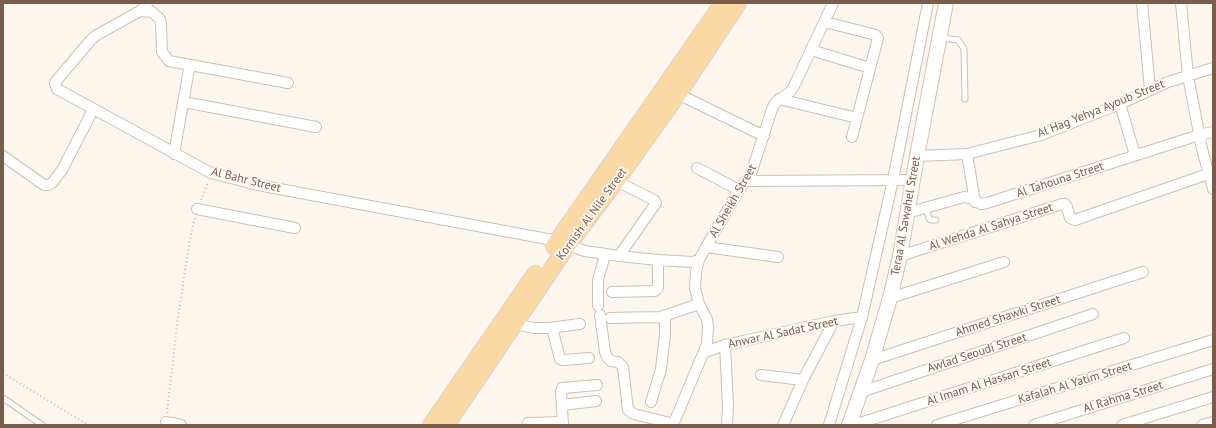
<!DOCTYPE html>
<style>
body{margin:0}
#map{position:relative;width:1216px;height:428px;overflow:hidden;background:#fdf6ec;font-family:"PT Sans",sans-serif}
canvas{display:block}
.frame{position:absolute;inset:0;border:4px solid #7a5c4d;pointer-events:none}
</style>
<div id="map">
<canvas width="1216" height="428"></canvas>
<div class="frame"></div>
</div>
<script>
const ctx = document.querySelector('canvas').getContext('2d');
ctx.lineJoin = 'round';
const shape = rows => new Path2D(rows.map(r => 'M' + r).join(''));
function stroke(path, color, width, dash) { ctx.strokeStyle = color; ctx.lineWidth = width; ctx.lineCap = dash ? 'butt' : 'round'; ctx.setLineDash(dash || []); ctx.stroke(path); }
function write(font, color, halo, rows, align = 'center') {
  ctx.font = font + ' "PT Sans",sans-serif'; ctx.lineWidth = 3.5; ctx.setLineDash([]); ctx.textBaseline = 'middle'; ctx.strokeStyle = halo; ctx.fillStyle = color; for (const [text, x, y, turn = 0] of rows) {
    ctx.save(); ctx.translate(x, y); ctx.rotate((+turn || 0) * Math.PI / 180); ctx.textAlign = isNaN(turn) ? turn : align; if (halo) ctx.strokeText(text, 0, 0); ctx.fillText(text, 0, 0); ctx.restore();
  }
}
const path = shape([
 [201,200,208,182],
 [3,373,88,425],
 [167,413,177,325,189,244,195,218]
]);
const lane = shape([
 [940,38,958,40,961,44,964,49,965,99],
 [925,207,929,218,930,220,936,220],
 [3,398,42,425]
]);
const street = shape([
 [148,3,140,11,95,36,90,41,57,80,55,83,57,89,211,173,258,185,558,241],
 [1142,3,1150,89],
 [1181,3,1188,76,1202,149,1213,189],
 [140,11,152,12,160,19,161,25,162,52,169,61,288,83],
 [825,22,876,35,878,38,852,137],
 [811,50,870,68],
 [674,92,764,136],
 [779,99,857,118],
 [184,102,316,127],
 [1120,104,1135,155],
 [174,154,189,69,188,65],
 [967,154,975,202],
 [3,156,44,185,48,185,52,183,62,170,93,110],
 [917,156,967,154,1041,135,1120,104,1168,82,1213,68],
 [697,168,739,190],
 [616,181,654,200,656,203,619,256],
 [746,181,913,180],
 [197,209,295,228],
 [907,213,964,197,970,198,981,204,987,203,1199,135,1213,132],
 [568,245,585,251,619,256,658,260,693,262,699,260,706,247,739,190,751,174,772,109,775,103,790,92,794,86,833,3],
 [706,247,778,257],
 [900,256,1062,204,1065,204,1067,207,1070,218,1075,220,1208,174],
 [612,292,655,291,658,288,658,260],
 [890,298,1004,262],
 [598,306,598,280,605,255],
 [600,315,605,352,607,357,611,361,618,362,623,367,628,410,634,414,674,424],
 [610,318,660,317,699,304],
 [515,324,534,328,549,328,580,324],
 [552,328,560,359,563,360,589,358],
 [725,345,728,406,727,425],
 [705,352,725,345,834,321,862,317],
 [872,360,1143,272],
 [761,375,803,380],
 [861,392,1093,314],
 [651,402,661,369,665,334,665,316],
 [562,405,596,401],
 [166,422,181,425],
 [528,423,563,422],
 [563,425,561,392,562,388,597,385],
 [673,425,707,344,708,327,707,319,699,304,695,288,696,272,699,260],
 [783,425,803,380,834,321],
 [829,425,862,317,893,180,928,3],
 [854,425,1124,338],
 [937,425,1213,340],
 [1034,425,1213,369],
 [1122,425,1213,397],
 [1202,425,1213,422]
]);
const secondary = shape([
 [849,425,872,360,890,298,900,256,917,156,946,3]
]);
const primary = shape([
 [554,246,723,3],
 [431,425,535,274],
 [446,425,568,245,616,181,678,94,738,3]
]);
const streetNames = [
 ["Al Hag Yehya Ayoub Street",1101,109,-22],
 ["Al Bahr Street",246,180,14],
 ["Al Tahouna Street",1060,180,-18],
 ["Al Sheikh Street",733,201,-60],
 ["Kornish Al Nile Street",592,214,-54],
 ["Teraa Al Sawahel Street",906,216,-80],
 ["Al Wehda Al Sahya Street",991,227,-18],
 ["Ahmed Shawki Street",1008,316,-18],
 ["Anwar Al Sadat Street",783,333,-12],
 ["Awlad Seoudi Street",977,353,-18],
 ["Al Imam Al Hassan Street",989,382,-18],
 ["Kafalah Al Yatim Street",1075,383,-17],
 ["Al Rahma Street",1123,397,-17]
];
stroke(lane, '#d1beb0', 7);
stroke(street, '#d1beb0', 12);
stroke(secondary, '#d6c0b0', 16);
stroke(primary, '#dad1cd', 18);
stroke(path, '#d9b8a5', 2, [1, 3]);
stroke(lane, '#fff', 5);
stroke(street, '#fff', 10);
stroke(secondary, '#fff', 14);
stroke(primary, '#fbd9a5', 16);
write('12px', '#7a5c4d', '#fffaf3', streetNames);
</script>
